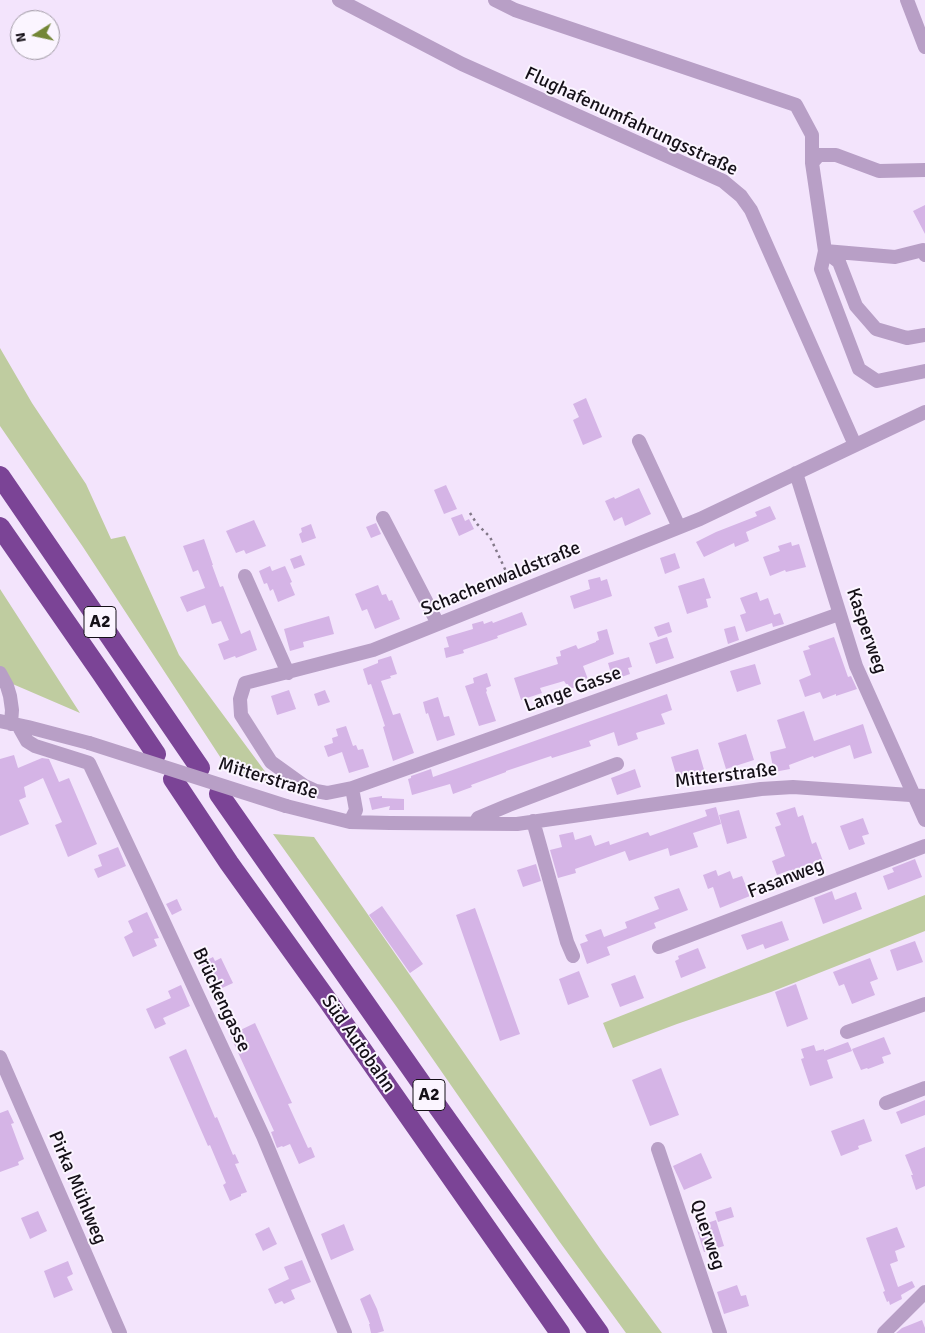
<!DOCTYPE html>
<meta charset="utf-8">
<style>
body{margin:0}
#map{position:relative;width:925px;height:1333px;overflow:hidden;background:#f3e4fc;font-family:Signika,sans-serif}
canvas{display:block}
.north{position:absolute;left:10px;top:10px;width:50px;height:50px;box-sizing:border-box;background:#fbf5ff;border:1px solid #9f99a3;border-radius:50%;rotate:260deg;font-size:14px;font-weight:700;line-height:20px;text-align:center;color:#151018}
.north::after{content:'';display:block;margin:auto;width:18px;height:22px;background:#738636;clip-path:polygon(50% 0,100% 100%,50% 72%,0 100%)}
</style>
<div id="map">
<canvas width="925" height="1333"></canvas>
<div class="north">N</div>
</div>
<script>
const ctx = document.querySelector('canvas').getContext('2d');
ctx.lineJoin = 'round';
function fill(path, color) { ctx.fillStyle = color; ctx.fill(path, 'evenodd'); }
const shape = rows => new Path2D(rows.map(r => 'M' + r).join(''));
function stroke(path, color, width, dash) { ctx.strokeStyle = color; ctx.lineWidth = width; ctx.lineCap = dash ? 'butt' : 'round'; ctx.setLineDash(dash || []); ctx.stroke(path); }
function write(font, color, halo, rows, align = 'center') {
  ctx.font = font + ' Signika,sans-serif'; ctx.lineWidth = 4; ctx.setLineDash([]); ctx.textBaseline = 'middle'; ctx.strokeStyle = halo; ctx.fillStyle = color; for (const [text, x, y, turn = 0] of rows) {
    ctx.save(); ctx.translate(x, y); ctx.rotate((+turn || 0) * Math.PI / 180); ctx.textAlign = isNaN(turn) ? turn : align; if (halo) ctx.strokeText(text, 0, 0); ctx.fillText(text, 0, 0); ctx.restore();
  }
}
const green = shape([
 [0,348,32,403,86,484,111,539,125,536,179,655,275,785,228,769,83,547,0,426],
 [0,589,80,713,1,679,0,677],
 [273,834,314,837,603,1253,662,1333,626,1333,559,1241,396,1006],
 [925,895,925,931,771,992,677,1024,613,1048,603,1023]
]);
const building = shape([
 [925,205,925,234,913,211],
 [586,398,602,437,583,445,573,420,579,417,573,404],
 [446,485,457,509,444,514,434,490],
 [639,488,651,514,625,526,622,517,614,521,605,501,614,497,615,499],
 [770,506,776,519,746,532,749,541,735,547,734,543,704,557,696,542,716,532,757,516,755,512],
 [462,514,465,521,469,519,474,529,459,536,451,518],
 [254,520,266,546,246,554,244,550,236,553,226,531],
 [376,523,381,534,371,538,366,527],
 [311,524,316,538,302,543,299,534,302,532,301,528],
 [204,539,213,565,212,565,220,587,223,586,241,634,250,630,257,650,236,658,235,656,224,660,218,644,229,640,221,621,212,624,205,605,187,612,180,597,205,588,198,570,193,572,183,546],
 [791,542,792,546,799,544,806,567,786,572,785,570,770,576,763,557,780,551,778,546],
 [675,553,680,568,665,574,660,558],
 [301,555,305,565,294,569,290,559],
 [270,566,272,571,285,566,292,582,290,583,295,595,278,602,273,589,270,591,267,583,264,584,259,571],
 [600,577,601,581,607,579,612,596,574,609,570,596,590,589,588,580],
 [704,578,711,598,706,599,708,607,687,614,678,586],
 [378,585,382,595,386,594,389,601,392,600,400,619,375,629,367,609,362,611,355,594],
 [757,592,760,601,768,598,774,615,780,613,784,624,773,627,772,623,746,632,740,615,746,613,740,598],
 [522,612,527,625,497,636,498,638,463,650,464,653,446,658,444,648,449,647,446,637,473,629,472,624,483,621,484,624,492,621,493,623],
 [329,616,334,634,303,642,304,647,290,651,284,629],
 [669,622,672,632,658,637,654,627],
 [735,626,739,640,728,644,724,629],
 [607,629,614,654,583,666,589,682,570,689,568,684,566,684,564,681,540,688,542,693,521,700,514,678,558,664,556,657,561,656,560,651,576,645,578,649,596,642,596,641,599,640,597,632],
 [667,637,674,658,656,664,649,643],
 [834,637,848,677,851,676,857,689,836,696,836,694,823,699,820,692,805,697,799,680,811,675,803,651,810,649,808,646],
 [391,656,397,674,390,676,391,678,381,681,393,715,400,713,414,753,393,761,383,727,385,726,371,684,368,685,363,669,378,663,378,660],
 [629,657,632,667,628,668,630,674,613,680,608,663],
 [755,664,761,684,737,692,730,671],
 [487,673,491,686,486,688,487,691,486,692,496,721,479,726,465,686,474,683,473,678],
 [289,690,296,709,277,715,271,696],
 [325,690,330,702,318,706,314,694],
 [667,694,672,710,661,714,665,724,636,733,638,739,618,746,614,732,589,741,591,746,552,758,551,756,506,771,506,772,471,785,472,787,453,794,450,784,412,795,408,779,411,778,411,776,431,769,433,777],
 [438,697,444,717,449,716,455,735,437,741,428,713,426,714,423,702],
 [804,711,814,741,863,724,872,753,854,759,850,745,814,758,813,756,789,765,790,769,774,772,770,752,786,748,777,720],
 [346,726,353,746,356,745,358,750,363,749,369,767,349,773,342,752,328,757,324,746,333,743,332,738,338,736,336,729],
 [746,734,754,760,726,769,718,743],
 [698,749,705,773,678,781,671,757],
 [14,755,18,768,42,758,49,759,59,782,69,778,97,844,68,857,55,825,62,822,43,778,24,787,26,797,19,800,29,824,0,836,0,759],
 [635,769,641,787,617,795,611,778],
 [382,796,382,798,404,799,404,810,389,810,390,806,372,810,369,798],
 [716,807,721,824,693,833,698,847,670,856,668,848,629,861,625,851,575,869,576,873,558,878,550,850,562,847,559,835,573,832,575,840,591,835,595,846,609,841,610,845,648,832,650,836,707,816,705,810],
 [795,807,798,817,803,815,812,844,816,842,824,864,814,868,815,870,793,878,790,870,777,875,772,861,785,856,775,827,781,825,776,813],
 [739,810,747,838,727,844,719,815],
 [863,818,869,834,862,836,865,844,849,850,840,826],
 [118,847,126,866,98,878,94,869,102,866,98,855],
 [915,859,922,877,888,890,883,876,894,872,892,868],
 [536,864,541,881,523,887,517,870],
 [716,870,718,876,730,871,733,879,742,876,750,896,720,908,713,887,708,889,703,875],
 [679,888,688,910,654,923,656,928,607,947,610,955,587,964,580,944,588,941,585,935,601,929,604,937,627,928,625,922,659,909,654,897],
 [832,891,835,900,856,892,862,909,823,924,814,898],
 [177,899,182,910,172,915,166,904],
 [382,906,423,964,410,973,369,915],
 [475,908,520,1034,500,1041,456,915],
 [147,912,159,938,154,939,157,946,133,957,124,937,133,932,128,921],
 [782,921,789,940,765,949,763,944,747,950,741,935],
 [915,941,923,962,897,971,890,950],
 [698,948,706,968,681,978,675,961,679,959,678,956],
 [213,957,215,961,221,958,233,983,220,989,214,976,208,979,201,963],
 [870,958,878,979,870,982,875,995,852,1004,844,984,839,986,833,972],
 [579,971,589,997,568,1005,559,979],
 [635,975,644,998,620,1007,611,984],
 [796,984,808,1019,787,1027,775,992],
 [181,985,190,1006,163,1018,166,1024,155,1029,146,1009,171,998,168,991],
 [255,1023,292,1103,288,1104,308,1148,311,1147,315,1157,299,1164,290,1144,283,1147,282,1146,277,1148,271,1132,274,1131,230,1035],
 [884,1037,891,1054,882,1057,884,1063,868,1069,867,1068,861,1070,852,1049],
 [848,1042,852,1051,827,1060,833,1078,810,1086,801,1059,804,1058,801,1049,814,1045,816,1051,824,1049,824,1051],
 [186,1049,215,1118,217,1117,233,1155,235,1154,239,1163,235,1164,247,1192,241,1194,241,1196,230,1201,223,1185,226,1183,210,1145,208,1146,169,1057],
 [661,1068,679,1115,650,1126,632,1080],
 [925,1100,925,1115,901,1124,896,1112],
 [8,1110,14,1123,11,1124,24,1159,18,1162,19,1165,0,1172,0,1113],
 [864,1119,872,1141,858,1146,859,1149,841,1156,831,1131],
 [925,1147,925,1186,916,1190,911,1175,913,1175,905,1155],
 [701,1153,712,1178,684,1190,673,1166],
 [731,1207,734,1217,718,1222,715,1212],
 [38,1211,47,1231,30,1239,21,1218],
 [716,1220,724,1246,704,1252,696,1227],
 [344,1224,354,1250,331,1260,321,1234],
 [269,1227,277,1244,263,1251,255,1234],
 [897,1227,905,1247,895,1251,898,1261,890,1264,898,1287,912,1281,915,1287,901,1295,902,1299,890,1305,889,1301,887,1302,883,1292,885,1291,866,1238],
 [302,1260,311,1282,291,1290,295,1299,284,1304,282,1301,275,1304,268,1289,289,1279,284,1267],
 [68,1261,73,1274,67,1277,73,1290,54,1298,44,1271],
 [737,1285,741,1296,746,1295,749,1306,724,1314,717,1292],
 [370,1294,377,1309,384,1331,377,1333,371,1333,369,1324,370,1324,360,1299],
 [922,1320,925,1328,925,1333,896,1333,902,1328]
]);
const path = shape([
 [470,513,477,524,490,537,511,582]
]);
const minor = shape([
 [339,0,462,64,723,181,741,196,751,210,855,445],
 [495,0,515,10,796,105,812,135,812,163,825,251,821,269,859,369,877,381,925,371],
 [907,0,925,47],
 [812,163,819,155,836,155,879,171,925,170],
 [825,251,839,262,856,306,876,329,907,338,925,335],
 [825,251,895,257,923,250,925,255],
 [639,441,679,527],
 [796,473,856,666,925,820],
 [383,518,438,624],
 [245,576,288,673],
 [0,673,7,686,10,696,12,710,11,724],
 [0,721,28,727,89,743],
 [18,725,27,741,35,746,89,763,148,888,263,1136,345,1333],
 [352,788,327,793,316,791,303,785,271,762,241,715,240,699,245,683,373,650,700,519,925,412],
 [286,806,350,822,390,823,517,824,761,789,793,787,925,796],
 [533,821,567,942,573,956],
 [350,822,356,810,352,788,839,614],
 [475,823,478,818,509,805,617,764],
 [659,947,925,846],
 [847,1032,925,1004],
 [0,1057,120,1333],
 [886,1103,925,1088],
 [658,1149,720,1333],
 [884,1333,925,1292]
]);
const highway = shape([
 [0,476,200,768],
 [0,527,102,674,156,754],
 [173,779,229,863,328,1001,560,1333],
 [219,794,433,1100,599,1333]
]);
const minorBridge = shape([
 [89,743,286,806]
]);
const shields = [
 [100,622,32],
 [429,1095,32]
];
const shieldNames = [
 ["A2",100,622],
 ["A2",429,1095]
];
const streetNames = [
 ["Flughafenumfahrungsstraße",631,122,25],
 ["Schachenwaldstraße",501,579,-22],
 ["Kasperweg",866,631,71],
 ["Lange Gasse",573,690,-20],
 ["Mitterstraße",726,776,-7],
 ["Mitterstraße",268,779,17],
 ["Fasanweg",786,879,-21],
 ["Brückengasse",221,1000,65],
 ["Süd Autobahn",358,1044,55],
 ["Pirka Mühlweg",77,1188,67],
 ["Querweg",707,1235,71]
];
fill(green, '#bfcca0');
fill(building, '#d5b4e6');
stroke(path, '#827888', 2.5, [2.5, 4]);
stroke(minor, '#b89fc6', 14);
stroke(highway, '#7b4496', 20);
stroke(minorBridge, '#b89fc6', 14);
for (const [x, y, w] of shields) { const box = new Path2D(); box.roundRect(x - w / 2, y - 15.5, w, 31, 4); ctx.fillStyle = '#fbf5ff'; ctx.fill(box); stroke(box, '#151018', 1); }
write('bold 18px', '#151018', null, shieldNames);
write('19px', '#151018', '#fbf5ff', streetNames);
</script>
